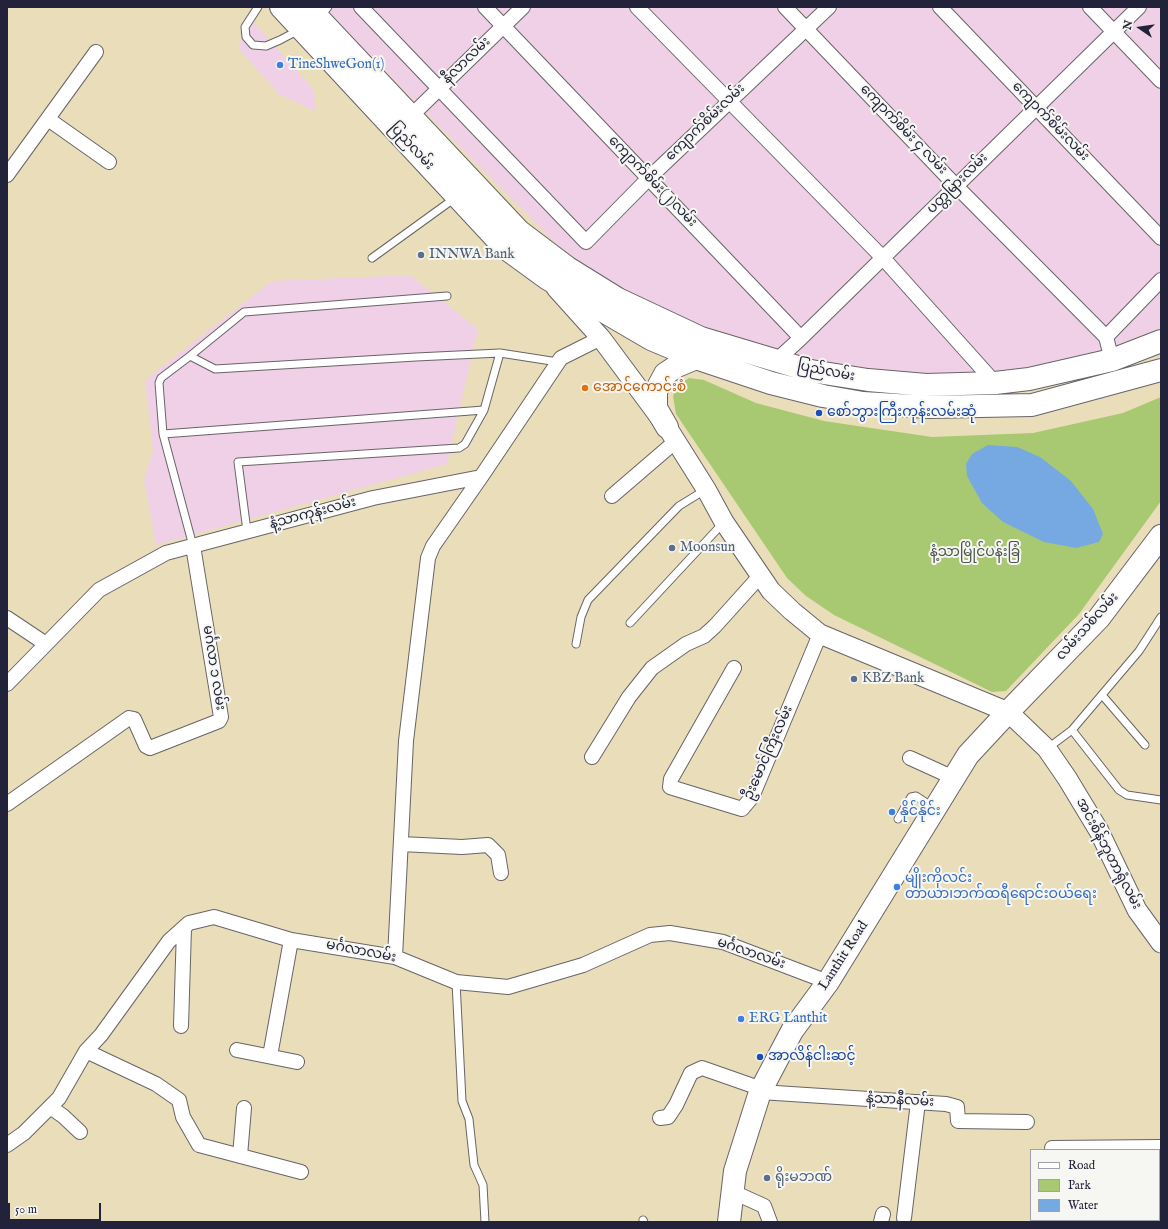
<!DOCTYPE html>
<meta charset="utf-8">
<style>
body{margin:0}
#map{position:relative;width:1168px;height:1229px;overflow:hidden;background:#eadeba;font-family:"IM FELL English",serif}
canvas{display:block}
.frame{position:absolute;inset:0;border:8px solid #22223b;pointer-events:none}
.legend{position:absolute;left:1030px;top:1149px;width:130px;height:72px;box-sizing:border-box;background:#f6f6f2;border:1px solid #a1a1a9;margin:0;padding:5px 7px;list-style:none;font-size:12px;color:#22223b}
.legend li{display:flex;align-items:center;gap:8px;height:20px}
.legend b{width:20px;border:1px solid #a1a1a9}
.north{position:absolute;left:1120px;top:8px;width:40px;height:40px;-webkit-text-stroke:3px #f6f6f2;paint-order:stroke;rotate:283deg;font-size:11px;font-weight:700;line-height:16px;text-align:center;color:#22223b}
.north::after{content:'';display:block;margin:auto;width:14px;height:18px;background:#22223b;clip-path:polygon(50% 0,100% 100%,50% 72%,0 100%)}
.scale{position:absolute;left:8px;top:1203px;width:93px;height:18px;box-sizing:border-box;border:2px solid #22223b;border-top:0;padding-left:5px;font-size:12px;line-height:14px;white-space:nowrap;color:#22223b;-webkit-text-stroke:3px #f6f6f2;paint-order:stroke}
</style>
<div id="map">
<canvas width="1168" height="1229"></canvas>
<div class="frame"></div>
<ul class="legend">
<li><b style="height:5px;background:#fff"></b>Road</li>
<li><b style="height:11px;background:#a8c971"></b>Park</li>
<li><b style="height:11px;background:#76a9e2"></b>Water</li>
</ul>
<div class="north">N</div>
<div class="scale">50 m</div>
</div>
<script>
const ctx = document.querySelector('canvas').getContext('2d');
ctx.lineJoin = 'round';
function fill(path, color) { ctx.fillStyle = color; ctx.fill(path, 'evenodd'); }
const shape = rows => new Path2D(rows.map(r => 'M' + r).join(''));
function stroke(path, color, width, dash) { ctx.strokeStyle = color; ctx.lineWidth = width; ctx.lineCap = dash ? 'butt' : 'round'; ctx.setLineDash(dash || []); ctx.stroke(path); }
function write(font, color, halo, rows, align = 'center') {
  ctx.font = font + ' "IM FELL English","Noto Sans Myanmar",serif'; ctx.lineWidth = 4; ctx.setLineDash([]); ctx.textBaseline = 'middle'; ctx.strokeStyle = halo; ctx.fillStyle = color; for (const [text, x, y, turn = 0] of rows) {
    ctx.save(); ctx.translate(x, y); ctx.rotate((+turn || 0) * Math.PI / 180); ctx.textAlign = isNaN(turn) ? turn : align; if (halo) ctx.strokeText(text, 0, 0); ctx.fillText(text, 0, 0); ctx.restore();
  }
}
const built = shape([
 [322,7,1161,7,1161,334,1035,371,932,376,835,366,763,350,711,330,614,289,552,240],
 [249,17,314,90,315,111,280,95,238,48],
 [410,275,478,329,447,464,156,545,144,480,153,450,145,380,272,281]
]);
const green = shape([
 [689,378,704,380,756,403,824,421,932,437,1033,433,1123,413,1161,397,1161,501,1079,614,1006,691,992,692,834,615,806,596,787,578,676,414,673,396,678,385]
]);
const water = shape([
 [988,445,1017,447,1040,457,1071,481,1093,509,1103,534,1099,542,1076,548,1044,542,1003,522,982,503,967,476,966,464,972,454]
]);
const lane = shape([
 [258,7,245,27,246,37,253,45,266,46,280,40,299,30],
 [320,17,328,7],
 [372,258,455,198],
 [500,353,484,410,163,434,159,383,161,378,190,356,215,369,416,357,500,353,558,362],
 [190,356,244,312,447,296],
 [163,434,193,546],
 [247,531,238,462,459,448,465,444,484,410],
 [1161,617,1139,651,1072,730,1119,790,1127,795,1161,800],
 [630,623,724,522],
 [576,644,581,617,588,600,679,506,705,490],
 [1102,695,1145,745],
 [1048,748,1072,730],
 [898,819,911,797,916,796,934,808],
 [456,982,462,1101,469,1119,474,1165,483,1185,485,1222],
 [643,1220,644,1222]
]);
const street = shape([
 [361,7,586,242,649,178,829,7],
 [485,7,801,338],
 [637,7,883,258,995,383],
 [785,7,956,186,1106,337,1112,360],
 [940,7,1161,238],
 [1090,7,1161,81],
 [411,116,523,7],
 [48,119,109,162],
 [7,175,96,52],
 [1106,337,1161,280],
 [777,360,801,338,1139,7],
 [612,496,676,441],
 [7,618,46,644],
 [734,668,671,779,670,787,742,809,752,797,820,634],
 [7,684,99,590,166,553,373,498,481,477,561,358,601,338],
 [592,757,629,697,652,668,686,644,704,636,715,626,760,576],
 [910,758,954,778],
 [7,804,129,718,134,719,146,746,150,748,219,721,221,717,193,546],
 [401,844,462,847,488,845,498,855,501,873],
 [395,957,406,741,428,558,433,546,481,477],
 [181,1026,184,928],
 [237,1050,297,1062],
 [86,1051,156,1084,179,1100,183,1117,199,1145,301,1172],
 [270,1056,291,940],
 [760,1092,946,1104,957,1107,958,1121,1027,1122],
 [50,1107,63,1116,80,1132],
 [660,1118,668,1117,676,1105,691,1073,702,1068,762,1089],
 [7,1145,24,1133,59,1098,86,1051,101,1035,169,941,189,923,214,917,291,940,395,957,456,982,508,987,583,965,650,935,670,933,723,942,828,982],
 [1052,1148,1161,1147],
 [240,1156,244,1108],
 [733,1192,764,1206,770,1222],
 [904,1218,918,1102],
 [881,1222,883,1214]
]);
const secondary = shape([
 [556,288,601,338,667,427,706,489,724,522,771,591,792,611,820,634,1008,712,1022,725,1047,749,1067,778,1099,831,1137,910,1161,943]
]);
const primary = shape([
 [729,1222,735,1171,760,1092,792,1031,828,982,968,755,1008,712,1099,618,1161,536]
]);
const highway = shape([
 [281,7,504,247,548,279,651,339,696,358,771,383,823,396,863,403,929,407,1032,405,1161,370],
 [308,7,519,231,568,268,618,299,701,338,811,371,868,380,926,385,995,383,1029,379,1112,360,1161,341],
 [667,427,656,408,656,391,665,374,677,366,696,358]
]);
const markers = [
 [280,65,4,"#3f7fe0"],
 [421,255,4,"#5c6f8a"],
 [585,388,4,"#e8710a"],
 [819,413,4,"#1a4fb4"],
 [672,548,4,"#5c6f8a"],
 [854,679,4,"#5c6f8a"],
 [892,812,4,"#3f7fe0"],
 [897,887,4,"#3f7fe0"],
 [741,1019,4,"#3f7fe0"],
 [760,1057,4,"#1a4fb4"],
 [767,1178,4,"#5c6f8a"]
];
const streetNames = [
 ["နီလာလမ်း",467,61,-44],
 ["ကျောက်စိမ်းလမ်း",1050,122,46],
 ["ကျောက်စိမ်းလမ်း",706,123,-44],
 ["ကျောက်စိမ်း ၄ လမ်း",903,130,46],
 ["ပြည်လမ်း",411,147,47],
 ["ကျောက်စိမ်း(၂)လမ်း",652,182,46],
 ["ပတ္တမြားလမ်း",958,184,-45],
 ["ပြည်လမ်း",826,372,11],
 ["နံ့သာကုန်းလမ်း",313,514,-15],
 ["လမ်းသစ်လမ်း",1088,627,-48],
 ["မင်္ဂလာ ၁ လမ်း",213,668,81],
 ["ဦးမောင်ကြီးလမ်း",769,753,-66],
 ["အင်းစိန်ဘူတာရုံလမ်း",1108,854,62],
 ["မင်္ဂလာလမ်း",361,952,11],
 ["မင်္ဂလာလမ်း",751,954,19],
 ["Lanthit Road",844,956,-57],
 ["နံ့သာနီလမ်း",900,1101,3]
];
const shopNames = [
 ["TineShweGon(1)",288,65],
 ["နိုင်နိုင်း",900,812],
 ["မျိုးကိုလင်း",905,879],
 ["တာယာ၊ဘက်ထရီရောင်းဝယ်ရေး",905,895],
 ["ERG Lanthit",749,1019]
];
const serviceNames = [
 ["INNWA Bank",429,255],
 ["Moonsun",680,548],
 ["KBZ Bank",862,679],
 ["ရိုးမဘဏ်",775,1178]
];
const foodNames = [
 ["အောင်ကောင်းစံ",593,388]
];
const transitNames = [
 ["စော်ဘွားကြီးကုန်းလမ်းဆုံ",827,413],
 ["အာလိန်ငါးဆင့်",768,1057]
];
const parkNames = [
 ["နံ့သာမြိုင်ပန်းခြံ",975,553]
];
fill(built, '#efd0e6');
fill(green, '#a8c971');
fill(water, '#76a9e2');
stroke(lane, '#686467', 9);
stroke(street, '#686467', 16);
stroke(secondary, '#686467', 21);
stroke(primary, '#686467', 24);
stroke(highway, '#686467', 24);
stroke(lane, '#fff', 7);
stroke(street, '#fff', 14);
stroke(secondary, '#fff', 19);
stroke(primary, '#fff', 22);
stroke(highway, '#fff', 22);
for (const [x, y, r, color] of markers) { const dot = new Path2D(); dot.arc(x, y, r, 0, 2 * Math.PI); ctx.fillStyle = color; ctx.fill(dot); stroke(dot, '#f6f6f2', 1.5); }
write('14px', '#22223b', '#f6f6f2', streetNames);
write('14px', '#366cbe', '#f6f6f2', shopNames, 'left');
write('14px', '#4e5e75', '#f6f6f2', serviceNames, 'left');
write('14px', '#c56008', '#f6f6f2', foodNames, 'left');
write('14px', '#164399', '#f6f6f2', transitNames, 'left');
write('14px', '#4a544b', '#f6f6f2', parkNames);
</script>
